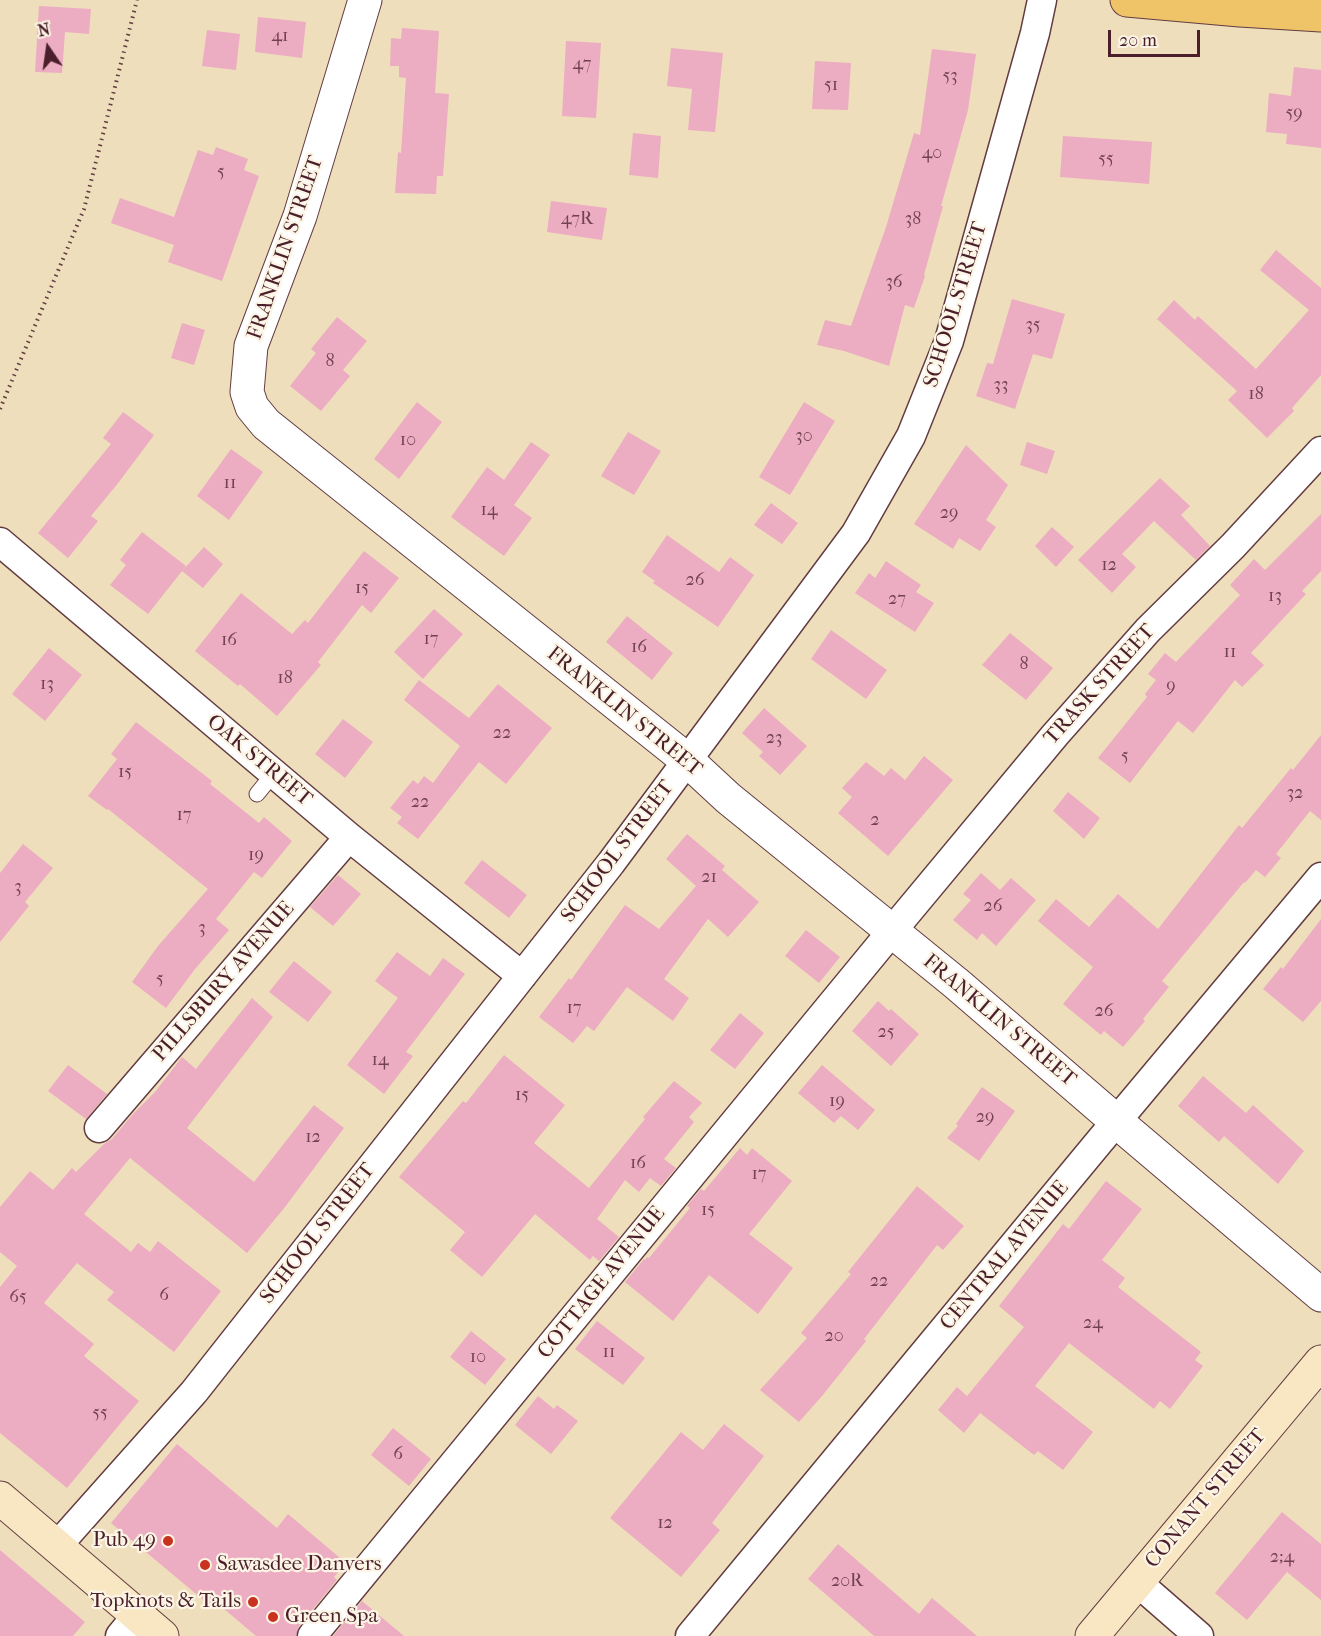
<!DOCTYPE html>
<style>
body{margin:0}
#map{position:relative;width:1321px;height:1636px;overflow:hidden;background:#efdebc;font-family:"IM FELL French Canon",serif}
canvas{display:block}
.north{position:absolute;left:18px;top:18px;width:60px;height:60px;-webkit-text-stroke:4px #fcf5e5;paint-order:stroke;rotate:347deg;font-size:16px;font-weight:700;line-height:24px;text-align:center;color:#4a1f2b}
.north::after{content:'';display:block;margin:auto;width:21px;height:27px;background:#4a1f2b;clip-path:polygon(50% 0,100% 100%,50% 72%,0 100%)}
.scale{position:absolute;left:1108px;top:30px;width:92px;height:27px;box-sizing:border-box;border:3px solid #4a1f2b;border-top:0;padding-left:8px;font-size:18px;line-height:21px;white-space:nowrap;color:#4a1f2b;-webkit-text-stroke:4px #fcf5e5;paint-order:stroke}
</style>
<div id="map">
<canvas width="1321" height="1636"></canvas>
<div class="north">N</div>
<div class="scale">20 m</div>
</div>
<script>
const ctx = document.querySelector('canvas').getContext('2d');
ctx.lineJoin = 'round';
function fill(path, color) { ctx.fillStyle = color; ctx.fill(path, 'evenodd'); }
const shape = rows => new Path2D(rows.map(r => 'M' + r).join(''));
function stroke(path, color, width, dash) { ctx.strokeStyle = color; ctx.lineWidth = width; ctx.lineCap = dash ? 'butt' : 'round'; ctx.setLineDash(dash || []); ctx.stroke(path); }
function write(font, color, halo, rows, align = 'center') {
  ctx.font = font + ' "IM FELL French Canon",serif'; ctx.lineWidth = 4.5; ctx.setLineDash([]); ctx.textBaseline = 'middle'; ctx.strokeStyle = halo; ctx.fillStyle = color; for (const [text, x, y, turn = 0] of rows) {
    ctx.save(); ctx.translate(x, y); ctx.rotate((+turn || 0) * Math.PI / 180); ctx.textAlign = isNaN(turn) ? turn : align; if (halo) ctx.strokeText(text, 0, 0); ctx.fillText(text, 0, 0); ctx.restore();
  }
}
const building = shape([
 [39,6,91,9,89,34,65,32,62,73,35,72],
 [258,17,306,22,302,58,255,52],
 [402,28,439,31,435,93,449,94,443,176,437,176,436,194,395,193,398,152,401,153,406,78,399,77,399,66,390,66,391,38,401,39],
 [207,30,240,34,236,70,202,66],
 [566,41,601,43,596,118,562,116],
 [671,48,723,53,715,132,688,130,692,89,667,86],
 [932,49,976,54,968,110,941,206,943,206,924,275,925,276,914,308,905,305,889,366,844,351,817,345,825,320,851,326,886,227,914,133,920,135],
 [815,61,851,63,848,110,812,109],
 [1294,67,1321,70,1321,148,1286,144,1287,134,1266,132,1269,93,1291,96],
 [633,133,661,136,658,178,629,175],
 [1063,136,1152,142,1149,184,1060,177],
 [216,147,248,159,244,170,259,176,222,281,168,262,174,245,111,223,120,198,174,217,198,150,213,155],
 [551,201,607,208,602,240,547,232],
 [1276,250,1321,288,1321,375,1292,408,1294,411,1267,438,1228,400,1237,391,1157,319,1174,300,1195,320,1198,316,1256,369,1309,310,1260,270],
 [1012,299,1065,314,1052,359,1033,354,1015,409,976,396,987,363,993,364],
 [337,317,367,341,343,370,350,376,321,411,290,386,316,353,311,349],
 [182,323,205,330,194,365,171,358],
 [417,402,442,422,399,479,374,459],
 [804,402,835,421,790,495,759,477],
 [123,412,154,435,119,482,91,516,98,521,68,558,38,533,111,444,103,438],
 [628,432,661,451,634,495,601,476],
 [531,442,550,455,514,505,532,518,504,556,451,517,487,467,504,480],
 [1027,442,1055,451,1047,474,1020,465],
 [966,445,1008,485,986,520,996,527,980,551,959,538,953,549,914,524],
 [231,449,263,472,229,520,197,496],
 [1160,478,1190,506,1181,515,1210,546,1196,560,1154,521,1122,554,1136,567,1112,593,1078,560],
 [771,503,798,523,782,544,754,525],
 [1321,514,1321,571,1302,591,1306,594,1251,653,1264,665,1242,687,1235,680,1193,733,1178,721,1130,783,1098,758,1147,697,1145,694,1156,680,1148,674,1165,653,1176,662,1240,595,1230,585,1254,559,1265,570],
 [1052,527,1074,547,1056,567,1035,546],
 [142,532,186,566,148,614,110,585,126,565,120,560],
 [667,535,719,572,730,557,754,575,718,627,653,583,655,581,642,572],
 [204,547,223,564,203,588,182,571],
 [364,551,399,578,371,613,362,605,318,662,321,665,277,716,240,684,238,686,195,651,241,593,292,634,305,620,308,623],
 [886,561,921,585,916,592,934,603,915,632,855,593,869,573,875,578],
 [434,609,463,634,423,679,394,652],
 [627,616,673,653,652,680,606,642],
 [831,630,887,670,866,699,811,659],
 [1010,633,1053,668,1026,700,982,665],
 [49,648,82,675,45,721,12,694],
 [419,680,469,718,498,684,552,728,506,784,479,762,418,839,397,823,402,817,390,808,413,780,418,784,424,776,433,783,460,746,404,700],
 [764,708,807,746,780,775,759,756,763,752,742,733],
 [343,719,373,742,345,778,315,754],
 [136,722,212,781,210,784,259,823,264,817,292,841,262,878,254,872,216,919,229,930,195,969,166,1008,132,982,158,946,208,889,108,809,107,810,88,796,117,759,111,754],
 [1321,735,1321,820,1310,811,1276,854,1281,858,1265,877,1256,870,1245,883,1244,882,1162,981,1169,987,1143,1019,1145,1021,1123,1047,1104,1031,1101,1035,1063,1004,1093,967,1038,921,1056,899,1089,927,1118,894,1158,929,1239,825,1242,828,1291,768,1293,770],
 [924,756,953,780,888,856,838,813,852,797,842,788,866,762,884,776,891,768,905,780],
 [1068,792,1100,818,1084,839,1053,811],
 [687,834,725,866,722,870,759,902,728,937,708,919,664,979,689,998,673,1021,627,987,594,1031,587,1026,573,1043,539,1017,569,978,571,980,625,905,659,929,696,886,666,859],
 [23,844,53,868,25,902,29,906,0,942,0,873],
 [482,860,527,895,509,918,464,883],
 [981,873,1000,890,1011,878,1036,900,996,946,982,933,977,940,953,920,971,900,963,894],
 [338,875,361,894,333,926,310,907],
 [1321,919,1321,1001,1303,1022,1263,989,1281,967,1283,969],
 [806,930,840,957,819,983,785,956],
 [397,952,430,976,443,958,465,974,406,1052,413,1056,384,1094,347,1065,398,998,375,981],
 [294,961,332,992,308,1022,269,992],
 [252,998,273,1017,187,1128,254,1182,314,1105,344,1128,285,1207,247,1253,130,1158,84,1214,131,1252,138,1243,150,1252,158,1241,221,1291,174,1352,107,1300,114,1292,77,1263,44,1303,94,1344,84,1356,139,1401,67,1488,0,1433,0,1287,17,1266,0,1252,0,1207,30,1171,53,1190,72,1168,76,1172,104,1144,112,1139,133,1114,155,1092,182,1057,196,1069],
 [878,1001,889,1011,891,1009,919,1034,891,1066,852,1031],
 [740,1013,764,1033,735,1069,710,1050],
 [504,1055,565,1105,534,1143,589,1188,645,1119,643,1117,674,1081,702,1103,689,1117,694,1122,664,1159,676,1168,661,1186,650,1178,639,1192,625,1180,597,1219,619,1237,599,1261,593,1256,590,1260,535,1214,482,1277,450,1250,465,1232,399,1177,463,1101,466,1103],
 [68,1065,107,1094,86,1119,48,1091],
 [822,1065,875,1110,858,1130,841,1116,834,1123,798,1093],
 [1203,1076,1246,1113,1253,1105,1304,1151,1278,1184,1224,1136,1219,1142,1178,1106],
 [982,1087,1015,1111,979,1161,947,1138,958,1126,956,1124],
 [740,1148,747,1155,752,1148,792,1181,749,1234,793,1268,758,1314,709,1275,673,1321,625,1282,644,1259,645,1260,647,1257,649,1258,690,1208,687,1206,701,1189,704,1191],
 [1106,1181,1142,1209,1102,1260,1125,1278,1118,1287,1201,1352,1195,1360,1203,1366,1170,1409,1160,1401,1154,1409,1069,1343,1035,1386,1093,1432,1063,1470,1038,1451,1034,1455,980,1413,964,1433,938,1410,957,1387,967,1396,1024,1327,999,1306,1063,1224,1069,1229],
 [917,1186,964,1226,943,1250,937,1245,864,1339,866,1341,822,1396,799,1422,760,1390,807,1338,801,1333,851,1274,848,1272],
 [597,1321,645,1358,623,1385,575,1349],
 [471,1331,506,1359,485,1385,450,1357],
 [538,1396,554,1409,557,1405,578,1421,551,1454,515,1425],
 [724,1424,764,1456,712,1523,720,1530,681,1577,610,1518,681,1432,703,1450],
 [393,1428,431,1459,409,1486,371,1455],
 [177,1444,277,1528,288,1514,346,1563,334,1577,337,1580,299,1626,296,1636,256,1636,217,1603,213,1608,111,1523],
 [1282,1512,1321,1544,1321,1600,1287,1572,1247,1620,1215,1593],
 [838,1544,919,1614,932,1598,977,1636,874,1636,808,1579],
 [0,1550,85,1622,73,1636,0,1636],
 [362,1601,404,1636,333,1636]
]);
const path = shape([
 [0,409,84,209,137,0]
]);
const service = shape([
 [257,794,274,773]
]);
const minor = shape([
 [0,542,349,837,522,976],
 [99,1128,349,837],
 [57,1546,194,1392,611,863,856,533,911,436,949,341,1035,33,1042,0],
 [1137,1582,1199,1636],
 [120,1636,138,1614],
 [312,1636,892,931,1055,735,1148,630,1233,546,1321,451],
 [690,1636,1099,1142,1321,877]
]);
const tertiary = shape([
 [365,0,300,216,251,346,247,392,252,407,266,424,687,760,728,798,957,984,1130,1133,1321,1295]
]);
const secondary = shape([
 [0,1498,162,1636],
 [1092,1636,1321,1362]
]);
const primary = shape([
 [1127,0,1240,10,1321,15]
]);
const markers = [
 [168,1541,6,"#c8321e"],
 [205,1565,6,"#c8321e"],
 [253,1602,6,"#c8321e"],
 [273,1617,6,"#c8321e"]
];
const numberNames = [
 ["41",280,37],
 ["47",582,65],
 ["53",950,77],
 ["51",831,86],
 ["59",1294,114],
 ["40",932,154],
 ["55",1106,160],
 ["5",221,173],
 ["47R",577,220],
 ["38",913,220],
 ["36",894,283],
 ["35",1033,326],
 ["8",330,362],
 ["33",1001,386],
 ["18",1256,395],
 ["30",804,437],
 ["10",408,441],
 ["11",230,484],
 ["14",489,511],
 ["29",949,514],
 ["12",1109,566],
 ["26",695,581],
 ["15",362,589],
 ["13",1275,597],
 ["27",897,600],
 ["17",431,640],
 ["16",229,641],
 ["16",639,648],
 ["11",1230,653],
 ["8",1024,665],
 ["18",285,679],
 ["13",47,685],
 ["9",1171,687],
 ["22",502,734],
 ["23",774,739],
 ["5",1125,757],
 ["15",125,773],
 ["32",1295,794],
 ["22",420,803],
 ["17",184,816],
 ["2",875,821],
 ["19",256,856],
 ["21",709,878],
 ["3",18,888],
 ["26",993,907],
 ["3",202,929],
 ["5",160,980],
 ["17",574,1009],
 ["26",1104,1012],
 ["25",886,1033],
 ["14",380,1061],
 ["15",522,1096],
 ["19",837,1102],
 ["29",985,1118],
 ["12",313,1138],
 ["16",638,1164],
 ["17",759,1175],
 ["15",708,1211],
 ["22",879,1282],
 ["6",164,1296],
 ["65",18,1298],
 ["24",1093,1324],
 ["20",834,1337],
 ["11",609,1353],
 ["10",478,1358],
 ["55",100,1414],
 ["6",398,1455],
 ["12",665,1524],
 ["2;4",1282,1558],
 ["20R",847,1582]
];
const streetNames = [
 ["FRANKLIN STREET",286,248,-71],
 ["SCHOOL STREET",956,305,-73],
 ["TRASK STREET",1100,685,-48],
 ["FRANKLIN STREET",624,712,39],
 ["OAK STREET",259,761,40],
 ["SCHOOL STREET",618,852,-53],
 ["PILLSBURY AVENUE",224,982,-49],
 ["FRANKLIN STREET",999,1021,40],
 ["SCHOOL STREET",318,1234,-52],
 ["CENTRAL AVENUE",1005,1256,-50],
 ["COTTAGE AVENUE",602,1283,-51],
 ["CONANT STREET",1206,1499,-50]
];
const poiNames = [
 ["Pub 49",156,1541],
 ["Sawasdee Danvers",217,1565,"left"],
 ["Topknots & Tails",241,1602],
 ["Green Spa",285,1617,"left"]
];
fill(building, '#ecacc2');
stroke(service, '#633c41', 17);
stroke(minor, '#633c41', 31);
stroke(tertiary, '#633c41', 35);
stroke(secondary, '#633c41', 35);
stroke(primary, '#633c41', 35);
stroke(path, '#633c41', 4, [1.5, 4.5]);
stroke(service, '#fff', 15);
stroke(minor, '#fff', 28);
stroke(tertiary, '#fff', 33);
stroke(secondary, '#f9e7c3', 33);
stroke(primary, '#efc469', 33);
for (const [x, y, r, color] of markers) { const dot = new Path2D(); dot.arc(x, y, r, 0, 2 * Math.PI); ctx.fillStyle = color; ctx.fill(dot); stroke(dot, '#fcf5e5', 2); }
write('18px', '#724251', null, numberNames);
write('21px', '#4a1f2b', '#fcf5e5', streetNames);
write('21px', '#4a1f2b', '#fcf5e5', poiNames, 'right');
</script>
